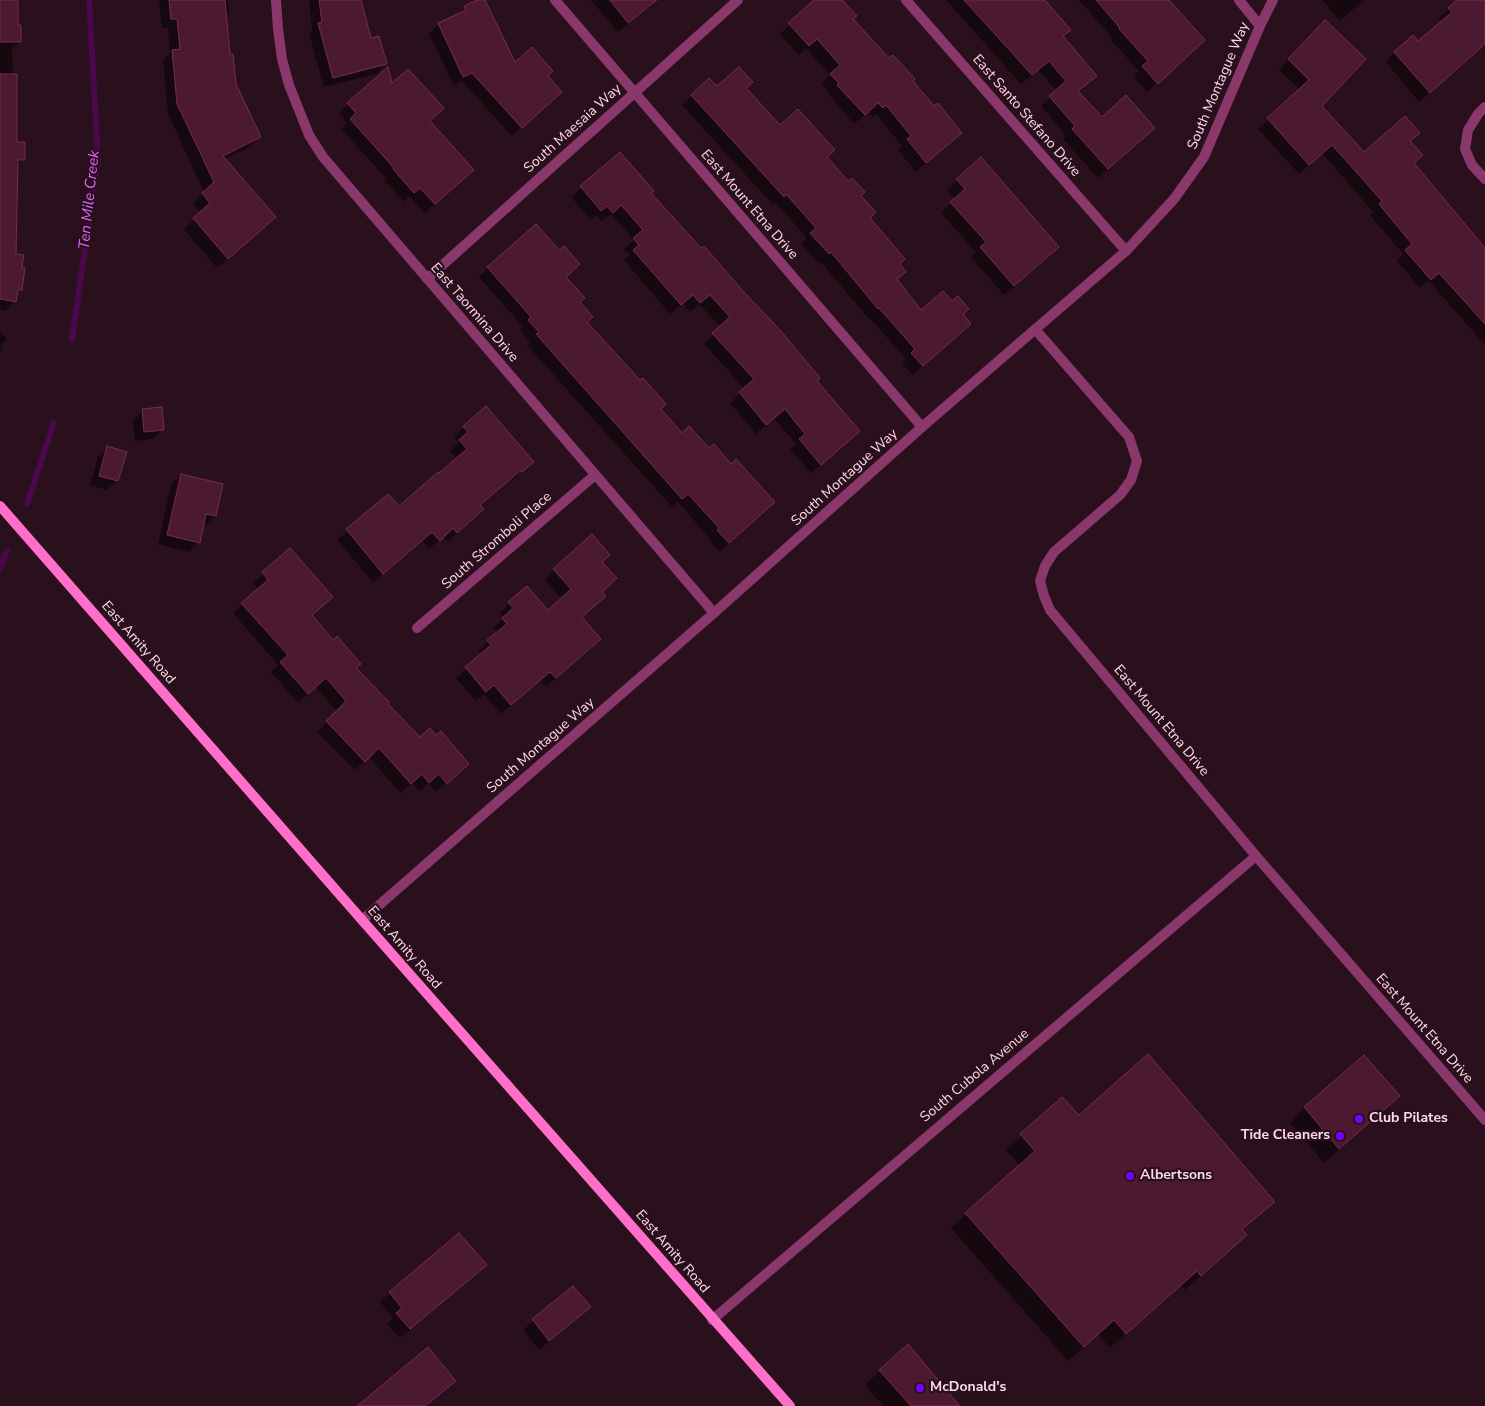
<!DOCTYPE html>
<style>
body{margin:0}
canvas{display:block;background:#2a0f1c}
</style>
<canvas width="1485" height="1406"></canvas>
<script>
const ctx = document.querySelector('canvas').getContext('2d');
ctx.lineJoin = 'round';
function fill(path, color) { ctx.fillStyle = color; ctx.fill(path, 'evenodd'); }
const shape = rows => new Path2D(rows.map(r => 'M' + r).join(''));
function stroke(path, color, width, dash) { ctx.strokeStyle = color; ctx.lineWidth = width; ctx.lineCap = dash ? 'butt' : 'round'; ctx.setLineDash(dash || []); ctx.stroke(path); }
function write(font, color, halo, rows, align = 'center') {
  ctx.font = font + ' "Nunito Sans",sans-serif'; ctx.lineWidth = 4.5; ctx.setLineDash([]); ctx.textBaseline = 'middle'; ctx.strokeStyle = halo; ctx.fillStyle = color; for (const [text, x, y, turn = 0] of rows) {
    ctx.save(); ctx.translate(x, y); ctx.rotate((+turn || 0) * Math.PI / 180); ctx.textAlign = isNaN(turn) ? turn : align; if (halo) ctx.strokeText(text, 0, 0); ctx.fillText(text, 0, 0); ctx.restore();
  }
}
const shadow = shape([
 [0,0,17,0,17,26,20,41,12,49,16,143,24,159,16,167,15,255,21,290,16,295,15,301,5,311,0,310],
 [159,0,228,0,229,12,225,17,229,56,234,84,260,137,250,147,224,159,265,227,217,268,184,229,201,213,193,203,204,192,168,114,163,61,170,53,168,28,162,28],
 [309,0,361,0,360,1,370,39,385,64,376,74,324,87,309,34,312,31],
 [591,0,658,0,618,32],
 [816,0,841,0,852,19,888,60,912,81,934,108,961,133,916,172,898,150,902,146,876,114,873,117,868,112,854,124,829,95,830,94,822,84,830,75,806,48,799,55,780,34],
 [946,0,1043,0,1062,37,1095,76,1077,92,1101,118,1143,137,1098,178,1063,139,1066,136,1041,106,1057,91,1038,70,1021,84],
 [1079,0,1167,0,1194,50,1147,92,1134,77,1139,71,1110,39,1112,38],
 [1322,0,1364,0,1340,21],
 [1459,0,1485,0,1485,43,1419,102,1386,62,1395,52,1418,42,1442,22,1439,18],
 [485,2,515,64,546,77,550,101,512,136,462,81,454,86,429,34,438,25],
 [1315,32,1320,106,1364,154,1409,142,1412,164,1485,249,1485,345,1429,281,1420,288,1397,261,1403,254,1370,215,1373,212,1322,153,1299,174,1258,129,1300,90,1279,70],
 [391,85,429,122,462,179,425,213,409,196,404,202,384,180,386,178,341,129,347,123,339,114,348,104],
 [717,88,745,88,780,127,826,157,860,196,868,218,904,272,896,280,921,311,962,315,960,333,912,375,902,363,906,359,869,317,868,318,820,261,818,263,801,244,807,238,776,203,773,205,682,105,692,96],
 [619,154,650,193,858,431,811,473,790,449,796,444,774,418,756,434,730,403,745,389,704,344,721,327,699,304,690,312,683,303,670,314,624,260,630,255,624,249,634,240,611,214,602,221,596,215,591,220,571,197],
 [981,159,1048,257,1004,295,971,257,976,252,941,213,955,199,947,190],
 [488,268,565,277,578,302,586,323,659,410,682,434,764,512,719,552,709,540,710,539,678,502,672,507,527,345,530,342,520,330,523,327,479,277],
 [0,332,7,339,0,346,3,349,0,352],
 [486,408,522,471,511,481,510,479,479,506,473,519,447,542,443,537,429,549,422,541,373,582,337,540,388,496,398,508,457,459,450,451,459,442,454,437],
 [143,410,163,429,153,439,135,441,133,420],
 [108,448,117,480,107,490,90,485,98,457],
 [181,475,222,484,215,516,205,526,203,525,199,542,189,552,158,544,171,485],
 [290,550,331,597,311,616,386,704,420,739,458,773,436,792,429,783,419,791,412,783,400,793,369,757,355,770,317,732,337,712,316,687,298,703,271,672,278,665,233,613,259,590,253,583],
 [601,562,600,592,580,618,589,648,546,687,540,681,501,714,484,694,476,701,456,678,482,655,478,651,498,633,493,628,504,618,500,613,509,603,548,611,562,599,545,579,554,570],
 [1364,1057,1383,1110,1324,1163,1290,1123,1304,1108],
 [1062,1099,1079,1117,1273,1201,1242,1230,1231,1249,1185,1290,1181,1285,1110,1348,1098,1334,1068,1361,951,1228,1020,1166,1006,1150],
 [459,1234,485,1265,400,1338,387,1324,393,1318,380,1302],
 [573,1287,589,1307,539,1350,523,1330],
 [880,1371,958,1406,883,1406,865,1385]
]);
const stream = shape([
 [72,339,98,160,89,0],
 [27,504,54,422],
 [0,569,7,551]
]);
const building = shape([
 [0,0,18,0,18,25,21,25,21,42,0,42,0,0],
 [169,0,225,0,230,54,233,54,236,84,261,137,223,156,276,217,228,259,193,218,210,203,202,193,214,182,177,104,172,50,180,49,177,19,171,19,169,0],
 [319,0,361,0,371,38,379,36,387,64,333,78,318,23,322,22,319,0],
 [477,0,485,0,515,62,532,47,553,71,548,76,562,92,522,128,472,73,463,77,438,23,466,10,464,6,477,0],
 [610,0,657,0,628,23,610,0],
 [814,0,842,0,857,16,853,19,889,58,893,55,915,79,913,81,934,106,938,103,962,133,926,163,907,139,911,136,886,105,883,108,878,103,865,115,837,85,839,83,830,74,840,65,817,39,809,46,788,23,814,0],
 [964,0,1045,0,1071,30,1063,36,1097,76,1078,91,1102,117,1126,95,1155,128,1108,169,1072,129,1075,126,1049,96,1066,81,1049,61,1032,75,964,0],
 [1096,0,1169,0,1205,40,1158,84,1142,66,1148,61,1119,29,1120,28,1096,0],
 [1457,0,1485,0,1485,44,1430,93,1394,52,1413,35,1418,41,1452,12,1448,8,1457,0],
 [1325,20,1366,59,1322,106,1364,152,1405,116,1420,133,1410,141,1423,155,1414,163,1485,248,1485,324,1439,273,1431,280,1405,250,1412,244,1379,204,1382,201,1332,145,1309,165,1267,118,1309,80,1288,59,1325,20],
 [388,67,392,83,408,69,444,108,430,121,474,170,435,204,420,188,414,193,393,169,394,168,350,119,356,113,347,103,388,67],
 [739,67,753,82,746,88,780,125,798,109,835,150,827,157,848,181,852,178,865,192,861,196,876,212,870,218,905,259,900,264,906,272,897,279,921,310,943,291,952,301,958,296,969,309,963,314,971,324,923,366,911,353,915,349,879,308,878,309,831,252,829,254,810,233,816,228,786,194,784,197,691,95,709,78,717,86,739,67],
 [0,74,17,74,17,142,25,142,25,160,18,160,16,254,24,255,22,267,25,268,22,290,18,290,16,302,0,299,0,74],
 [620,152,654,191,651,193,701,248,704,246,743,291,780,330,820,378,817,381,860,431,821,465,799,439,805,434,785,409,766,425,739,392,754,379,712,333,730,317,710,295,700,303,693,295,681,305,633,250,639,245,633,238,643,230,621,205,613,213,607,206,601,211,580,186,620,152],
 [981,157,1059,247,1014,286,980,247,986,242,950,202,965,189,956,179,981,157],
 [536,224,559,250,564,246,580,264,566,277,585,298,580,302,593,317,587,322,640,380,643,378,666,404,661,409,682,433,689,426,709,448,714,444,731,464,736,459,775,502,729,543,717,530,719,528,688,494,682,499,536,334,539,332,528,320,531,317,487,267,536,224],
 [486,406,534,462,522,472,520,471,480,505,484,509,457,533,453,528,440,541,432,532,383,574,346,529,388,494,399,506,438,472,439,473,467,449,459,440,468,432,463,426,486,406],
 [162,407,164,430,144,432,142,409,162,407],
 [107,446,127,452,118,481,99,476,107,446],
 [181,474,223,484,216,516,206,514,200,543,167,535,181,474],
 [592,534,610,555,602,562,617,578,602,592,606,596,582,617,601,639,556,678,550,672,511,705,494,685,486,692,465,667,491,645,487,640,507,624,502,618,513,608,508,602,527,586,548,610,571,589,553,569,592,534],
 [290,548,333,597,312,615,333,640,337,636,361,664,356,668,389,702,388,704,420,737,430,728,436,735,441,731,469,764,447,784,439,774,429,783,422,774,411,784,379,748,365,762,326,721,346,701,326,678,308,694,280,662,288,655,241,603,268,580,262,572,290,548],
 [1148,1054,1275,1202,1242,1229,1247,1235,1201,1276,1197,1271,1126,1334,1114,1320,1084,1347,965,1213,1035,1151,1020,1134,1062,1097,1079,1115,1148,1054],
 [1364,1055,1400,1096,1339,1149,1304,1107,1364,1055],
 [459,1233,487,1265,410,1329,396,1313,402,1308,389,1292,459,1233],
 [573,1286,591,1307,549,1341,532,1319,573,1286],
 [908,1344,960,1406,911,1406,879,1370,908,1344],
 [428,1347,456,1381,425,1406,357,1406,428,1347]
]);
const minor = shape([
 [276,0,278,29,282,59,289,85,309,135,323,157,714,613],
 [555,0,922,427],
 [906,0,1126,251],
 [1239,0,1260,26],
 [1485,107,1478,114,1468,130,1465,149,1472,165,1485,179],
 [427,279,738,0],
 [1035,329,1129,437,1137,461,1131,480,1120,495,1054,552,1045,566,1040,581,1044,596,1050,610,1256,856,1485,1120],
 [417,628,595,475],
 [712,1320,1256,856]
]);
const tertiary = shape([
 [362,920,714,613,922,427,1126,251,1174,199,1204,157,1260,26,1273,0]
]);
const secondary = shape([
 [0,506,362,920,790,1406]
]);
const markers = [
 [1359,1119,5,"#7304ff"],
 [1340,1136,5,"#7304ff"],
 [1130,1176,5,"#7304ff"],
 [920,1388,5,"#7304ff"]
];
const streetNames = [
 ["South Montague Way",1219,86,-67],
 ["East Santo Stefano Drive",1026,116,49],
 ["South Maesaia Way",573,129,-42],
 ["East Mount Etna Drive",749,205,49],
 ["East Taormina Drive",474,313,49],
 ["South Montague Way",845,478,-42],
 ["South Stromboli Place",497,541,-41],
 ["East Amity Road",138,643,49],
 ["East Mount Etna Drive",1161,721,50],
 ["South Montague Way",541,746,-41],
 ["East Amity Road",404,948,49],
 ["East Mount Etna Drive",1424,1029,49],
 ["South Cubola Avenue",975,1076,-40],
 ["East Amity Road",672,1252,49]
];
const poiNames = [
 ["Club Pilates",1369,1119],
 ["Tide Cleaners",1330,1136,"right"],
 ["Albertsons",1140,1176],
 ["McDonald's",930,1388]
];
const waterNames = [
 ["Ten Mile Creek",90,200,-84]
];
fill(shadow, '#0007');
stroke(stream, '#48084a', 6);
fill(building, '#4b1a31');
stroke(building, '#782b4f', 1);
stroke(minor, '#8a386b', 10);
stroke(tertiary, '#8a386b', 10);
stroke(secondary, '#ff6fca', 10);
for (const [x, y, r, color] of markers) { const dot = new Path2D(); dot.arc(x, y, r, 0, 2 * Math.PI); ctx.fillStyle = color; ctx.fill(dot); stroke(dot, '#2a0f1c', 2); }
write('14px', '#ffd8ed', '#2a0f1c', streetNames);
write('bold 14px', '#ffd8ed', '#2a0f1c', poiNames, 'left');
write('italic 15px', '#e166ff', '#2a0f1c', waterNames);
</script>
